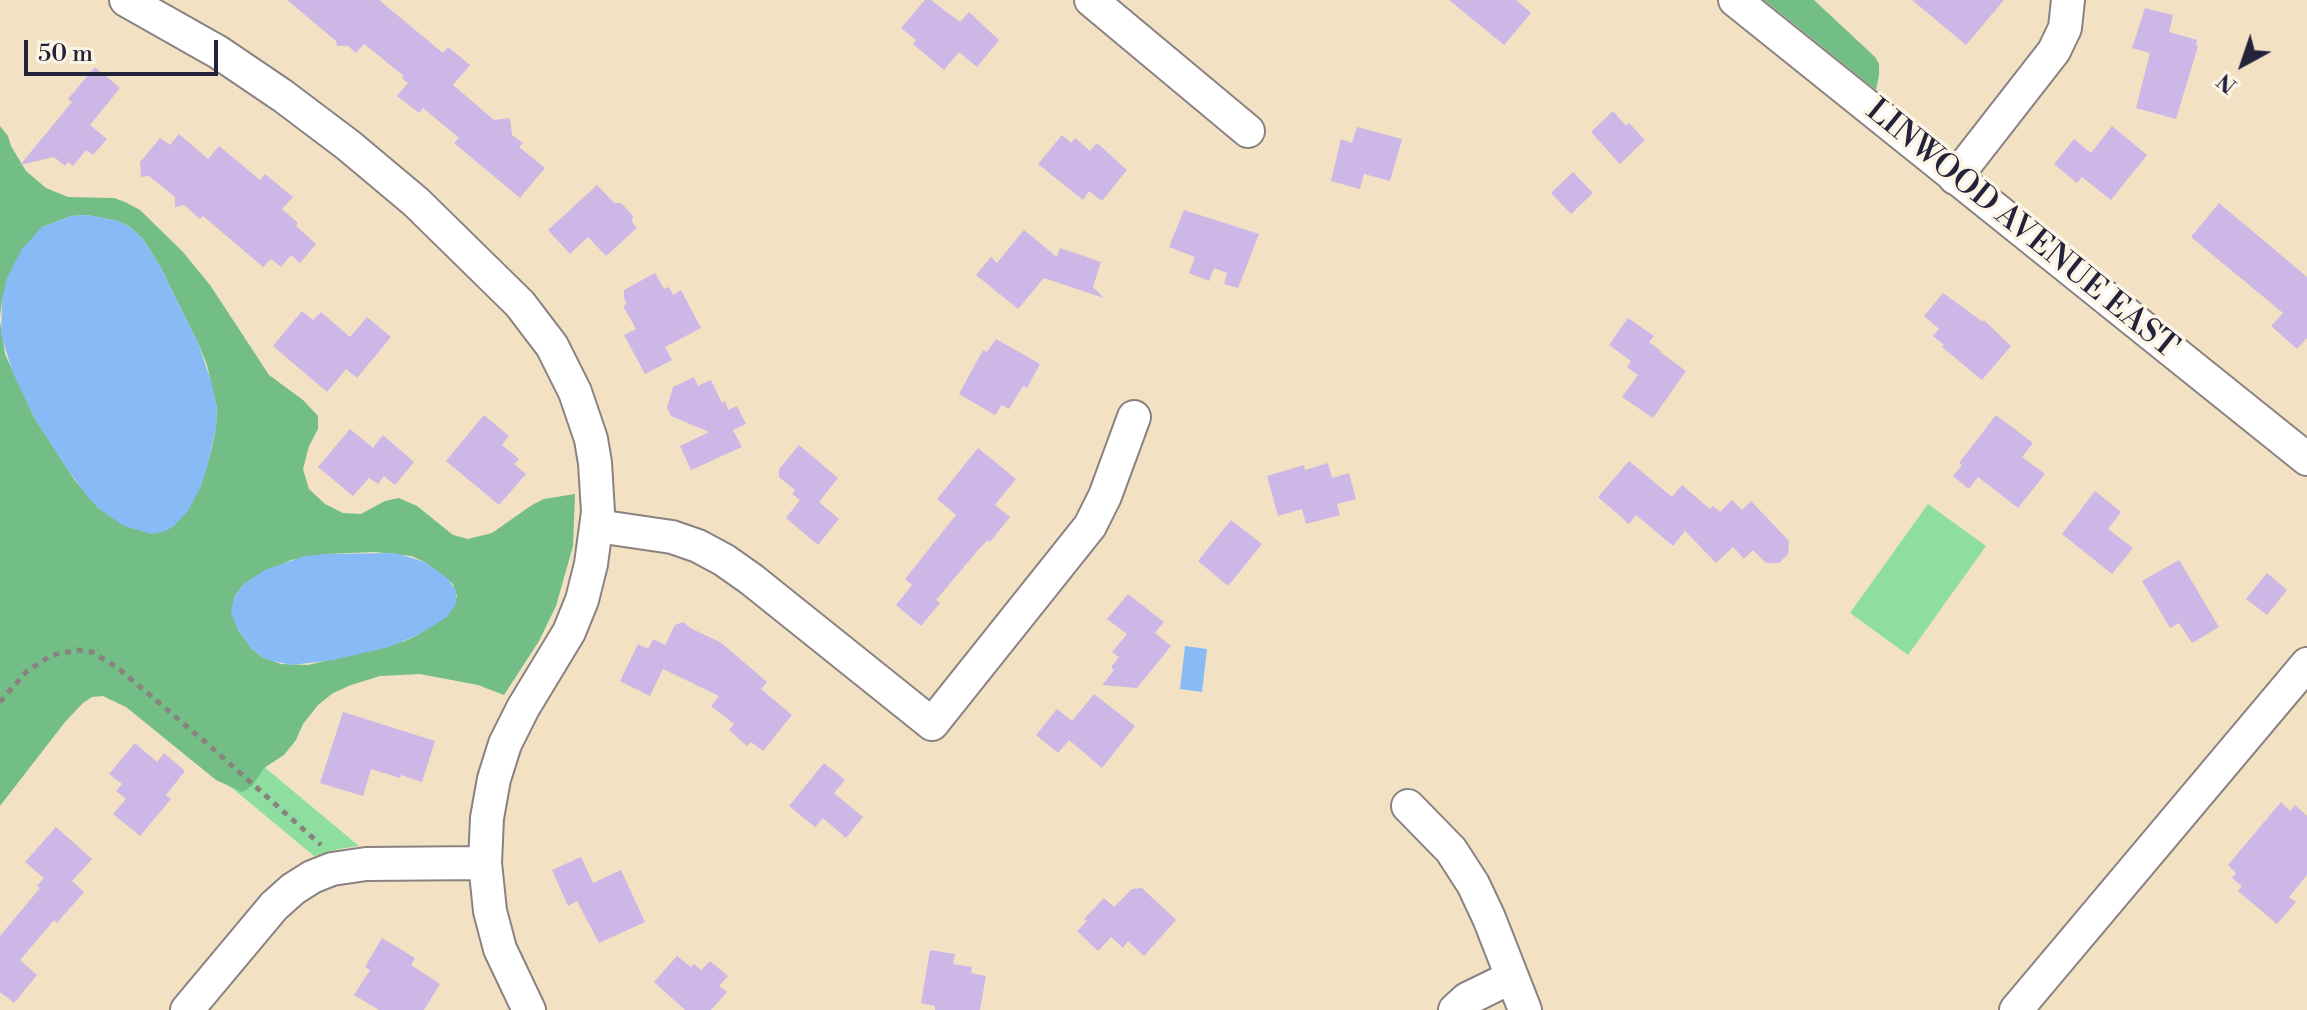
<!DOCTYPE html>
<style>
body{margin:0}
#map{position:relative;width:2307px;height:1010px;overflow:hidden;background:#f3e1c4;font-family:"Libre Bodoni",serif}
canvas{display:block}
.north{position:absolute;left:2203px;top:24px;width:80px;height:80px;-webkit-text-stroke:6px #fcf5e5;paint-order:stroke;rotate:220deg;font-size:22px;font-weight:700;line-height:32px;text-align:center;color:#22223b}
.north::after{content:'';display:block;margin:auto;width:28px;height:36px;background:#22223b;clip-path:polygon(50% 0,100% 100%,50% 72%,0 100%)}
.scale{position:absolute;left:24px;top:40px;width:194px;height:36px;box-sizing:border-box;border:4px solid #22223b;border-top:0;padding-left:10px;font-size:24px;line-height:28px;white-space:nowrap;color:#22223b;-webkit-text-stroke:6px #fcf5e5;paint-order:stroke}
</style>
<div id="map">
<canvas width="2307" height="1010"></canvas>
<div class="north">N</div>
<div class="scale">50 m</div>
</div>
<script>
const ctx = document.querySelector('canvas').getContext('2d');
ctx.lineJoin = 'round';
function fill(path, color) { ctx.fillStyle = color; ctx.fill(path, 'evenodd'); }
const shape = rows => new Path2D(rows.map(r => 'M' + r).join(''));
function stroke(path, color, width, dash) { ctx.strokeStyle = color; ctx.lineWidth = width; ctx.lineCap = dash ? 'butt' : 'round'; ctx.setLineDash(dash || []); ctx.stroke(path); }
function write(font, color, halo, rows, align = 'center') {
  ctx.font = font + ' "Libre Bodoni",serif'; ctx.lineWidth = 7; ctx.setLineDash([]); ctx.textBaseline = 'middle'; ctx.strokeStyle = halo; ctx.fillStyle = color; for (const [text, x, y, turn = 0] of rows) {
    ctx.save(); ctx.translate(x, y); ctx.rotate((+turn || 0) * Math.PI / 180); ctx.textAlign = isNaN(turn) ? turn : align; if (halo) ctx.strokeText(text, 0, 0); ctx.fillText(text, 0, 0); ctx.restore();
  }
}
const green = shape([
 [1928,504,1986,546,1908,655,1850,613],
 [62,598,359,846,338,849,314,856,98,677]
]);
const forest = shape([
 [1764,0,1814,0,1875,57,1879,64,1879,75,1876,90],
 [0,126,8,136,11,146,26,171,46,188,68,197,114,198,125,202,140,210,183,252,210,285,269,375,303,400,318,416,318,429,309,446,303,469,309,489,325,504,343,513,361,514,385,501,399,498,417,506,453,535,468,539,492,533,532,505,544,499,575,494,573,546,556,606,539,641,504,695,478,685,420,674,380,676,351,685,333,693,318,705,303,724,296,740,284,755,264,768,252,786,242,792,216,780,126,707,103,696,92,697,83,703,65,722,0,806,0,322,5,354,34,417,74,479,99,509,200,488,212,448,216,428,217,408,207,365,198,343,161,268,143,239,130,227,118,221,87,215,71,216,42,227,2,300,0,316],
 [375,552,411,556,425,562,453,584,457,597,418,635,405,641,308,665,281,664,262,657,252,649,238,630,234,597,245,583,291,560,326,554]
]);
const water = shape([
 [87,215,118,221,130,227,143,239,161,268,198,343,211,381,217,408,216,428,207,468,200,488,188,511,173,527,163,532,151,534,124,526,99,509,88,497,63,463,34,417,13,373,1,335,2,300,7,278,22,249,42,227,71,216],
 [395,553,425,562,447,578,456,590,456,604,447,617,418,635,389,647,333,660,292,665,272,661,262,657,252,649,238,630,231,613,234,597,245,583,265,570,305,556,326,554],
 [1185,646,1207,649,1202,692,1180,689]
]);
const building = shape([
 [287,0,379,0,443,53,448,47,470,65,453,85,494,120,510,118,512,135,523,143,519,147,545,168,520,198,454,143,459,138,423,108,419,113,397,96,408,83,402,78,404,76,364,44,356,53,348,46,337,46,336,41],
 [925,0,931,0,960,22,969,12,999,40,977,67,959,52,944,70,913,44,916,40,901,28],
 [1449,0,1516,0,1531,13,1504,45],
 [1912,0,2004,0,1966,45],
 [2145,8,2173,15,2169,32,2197,40,2196,45,2198,46,2176,119,2136,108,2150,53,2132,48],
 [95,67,120,88,90,125,107,139,93,155,86,150,73,166,68,162,65,166,54,157,20,165,72,102,68,99],
 [1613,111,1626,126,1629,123,1645,140,1620,164,1591,132],
 [2112,126,2147,155,2111,200,2082,177,2077,183,2054,164,2074,139,2091,153],
 [1357,127,1402,139,1390,181,1364,174,1360,189,1331,181,1341,139,1352,143],
 [179,134,208,159,219,146,260,180,265,174,293,197,282,209,298,223,296,226,316,244,300,263,291,255,281,267,271,259,263,267,203,216,200,219,184,205,175,207,175,197,149,176,141,177,140,162,160,138,170,145],
 [1062,135,1071,143,1075,138,1090,151,1097,143,1127,170,1102,201,1089,191,1083,200,1038,164],
 [1573,172,1593,193,1571,214,1551,193],
 [597,185,614,203,621,203,633,216,632,222,637,228,606,256,588,237,570,254,548,230],
 [2219,203,2307,277,2307,338,2297,349,2271,326,2283,313,2191,237],
 [1184,210,1259,234,1238,288,1224,284,1227,273,1214,268,1209,281,1189,273,1195,257,1169,247],
 [1024,230,1057,257,1060,248,1101,262,1093,287,1104,298,1044,278,1018,309,976,275,991,257,997,263],
 [655,273,664,289,669,287,673,295,681,290,701,328,665,347,672,360,645,374,624,335,636,329,623,306,627,304,624,298,624,290],
 [1943,293,1983,322,1984,320,2011,346,1982,380,1942,347,1944,345,1933,336,1939,329,1924,316],
 [302,311,313,320,321,312,350,337,367,317,391,337,357,378,346,369,327,392,273,346],
 [1628,318,1654,336,1649,342,1661,351,1660,352,1686,371,1653,418,1622,397,1638,375,1627,367,1631,361,1609,345],
 [996,339,1040,364,1027,388,1023,386,1009,409,1002,405,995,415,959,394,983,350,987,352],
 [694,377,698,386,711,380,722,403,725,401,728,410,737,406,746,424,733,430,742,447,691,470,680,446,709,432,671,416,667,408,673,387],
 [484,415,509,436,502,445,519,459,514,464,526,474,499,505,446,461],
 [1996,415,2033,443,2022,457,2045,474,2018,508,1978,477,1969,489,1953,476,1962,465,1959,463],
 [350,429,373,448,383,435,414,462,395,485,384,476,378,484,369,478,353,496,318,467],
 [799,445,838,478,819,502,839,519,818,545,786,518,800,500,792,494,795,490,779,477,779,469],
 [978,448,1016,479,995,505,1010,517,990,542,988,540,978,550,936,600,940,603,921,626,896,605,912,585,905,579,956,515,937,499],
 [1629,461,1672,497,1682,485,1710,509,1713,506,1720,512,1732,500,1742,510,1751,501,1789,541,1788,554,1779,563,1766,563,1753,550,1744,559,1733,547,1716,563,1685,531,1673,546,1636,515,1629,524,1598,497],
 [1328,463,1332,478,1349,473,1356,499,1337,504,1340,515,1306,524,1302,509,1278,516,1267,476,1304,465,1305,470],
 [2095,491,2121,512,2108,529,2133,548,2112,574,2062,534],
 [1231,520,1262,544,1228,586,1198,561],
 [2179,560,2219,627,2192,643,2179,623,2170,628,2142,581],
 [2267,573,2287,590,2267,615,2246,599],
 [1128,594,1164,622,1155,633,1171,646,1137,688,1102,685,1114,670,1111,667,1119,657,1112,652,1127,634,1107,619],
 [683,622,692,629,720,642,767,682,761,689,792,715,763,751,751,742,747,746,729,730,734,724,711,706,719,696,663,669,650,696,620,681,638,644,648,649,653,639,665,645,675,625],
 [1094,694,1135,726,1102,768,1069,740,1058,753,1036,735,1057,709,1072,721],
 [343,712,435,741,422,782,401,775,400,778,371,769,363,796,320,783],
 [135,743,157,762,164,753,185,771,166,795,171,799,140,836,113,814,126,799,116,791,122,784,109,774],
 [824,763,845,780,834,793,863,817,846,838,823,818,815,827,789,806],
 [2281,802,2290,811,2295,805,2307,816,2307,875,2289,897,2296,902,2277,924,2238,891,2242,886,2232,878,2236,873,2228,865],
 [56,827,92,859,72,881,84,892,57,923,54,920,20,960,37,975,14,1003,0,992,0,936,40,888,37,886,44,878,25,862],
 [581,857,593,883,621,870,645,922,599,943,577,901,568,906,552,870],
 [1142,888,1176,920,1144,956,1128,941,1123,948,1111,937,1098,951,1077,931,1087,921,1084,919,1104,898,1114,907,1132,889],
 [382,938,415,958,411,965,440,984,424,1010,379,1010,354,995,370,970,365,967],
 [930,950,955,954,953,964,972,967,971,973,986,976,980,1010,935,1010,935,1006,921,1003],
 [677,956,691,967,694,964,701,970,710,961,728,976,719,986,727,992,711,1010,685,1010,654,982]
]);
const path = shape([
 [0,702,26,672,52,655,78,650,92,652,118,668,211,747,321,845]
]);
const minor = shape([
 [126,0,218,52,283,96,348,145,416,202,520,304,552,346,575,392,591,439,595,463,598,512,591,564,582,600,569,632,523,708,505,744,494,779,487,818,485,863,490,911,500,949,529,1010],
 [1091,0,1248,131],
 [1735,0,2307,459],
 [1955,178,2054,51,2065,28,2068,0],
 [597,526,672,537,698,546,724,560,751,579,932,724,1090,526,1105,496,1134,417],
 [1408,806,1451,850,1473,884,1489,918,1525,1010],
 [187,1010,274,906,293,889,312,877,332,869,366,864,485,863],
 [1455,1010,1467,999,1512,977],
 [2016,1010,2307,664]
]);
const streetNames = [
 ["LINWOOD AVENUE EAST",2021,230,39]
];
fill(green, '#8edf9f');
fill(forest, '#72be86');
fill(water, '#88bbf6');
fill(building, '#ccb7e7');
stroke(minor, '#8a8280', 36);
stroke(path, '#8a8280', 5, [6, 6]);
stroke(minor, '#fff', 32);
write('32px', '#22223b', '#fcf5e5', streetNames);
</script>
